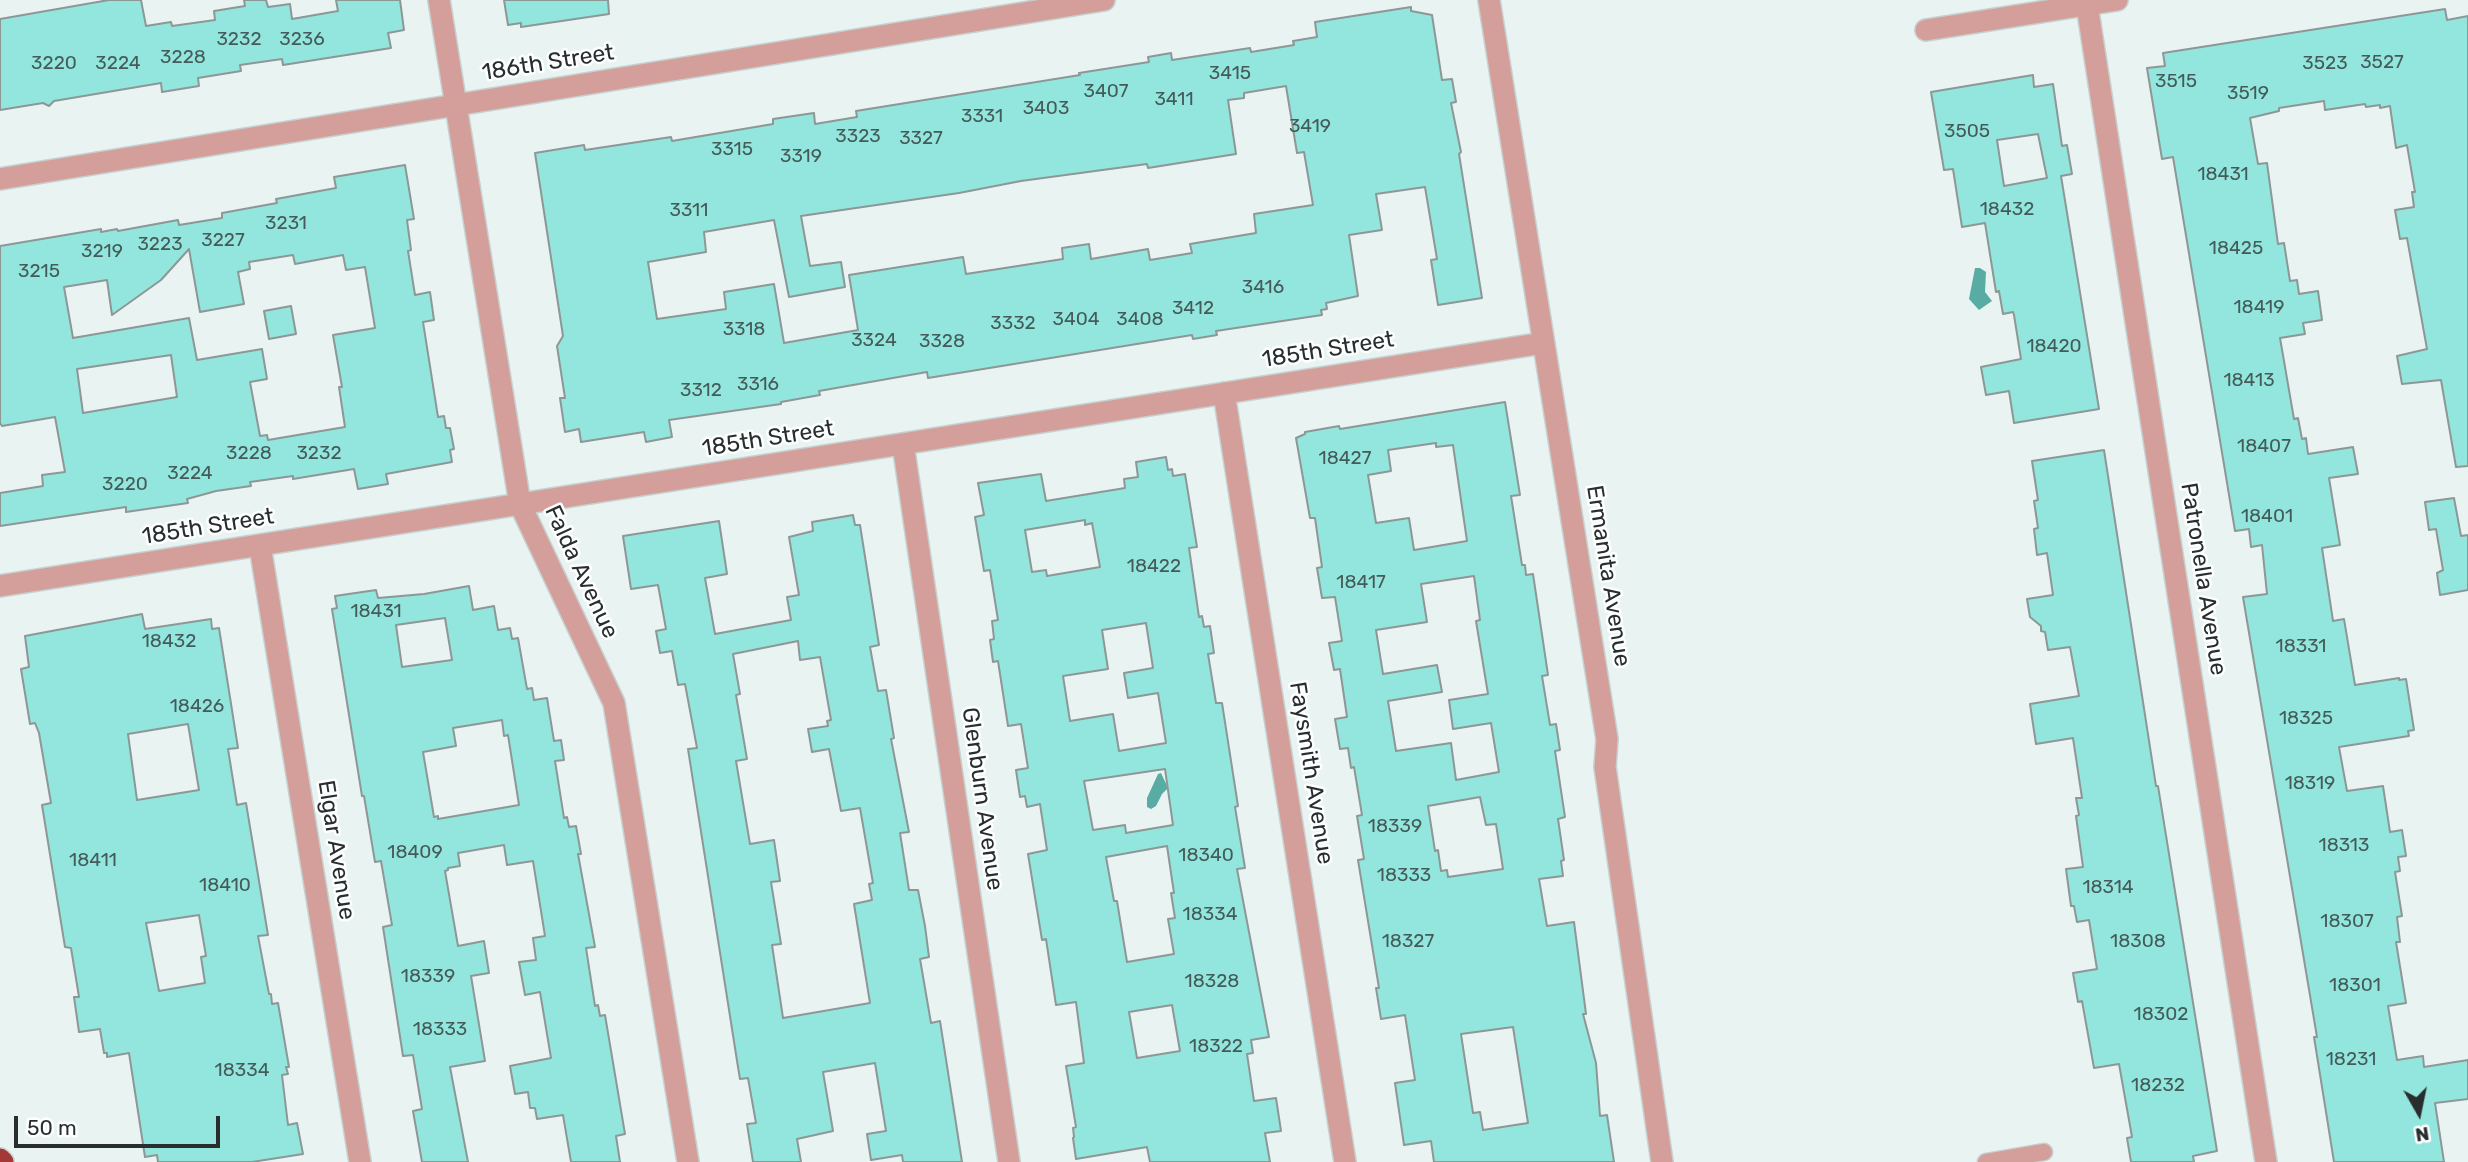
<!DOCTYPE html>
<style>
body{margin:0}
#map{position:relative;width:2468px;height:1162px;overflow:hidden;background:#e9f4f2;font-family:Rubik,sans-serif}
canvas{display:block}
.north{position:absolute;left:2384px;top:1078px;width:70px;height:70px;-webkit-text-stroke:5px #fdffff;paint-order:stroke;rotate:171deg;font-size:19px;font-weight:700;line-height:28px;text-align:center;color:#292d2d}
.north::after{content:'';display:block;margin:auto;width:24px;height:32px;background:#292d2d;clip-path:polygon(50% 0,100% 100%,50% 72%,0 100%)}
.scale{position:absolute;left:14px;top:1116px;width:206px;height:32px;box-sizing:border-box;border:4px solid #292d2d;border-top:0;padding-left:9px;font-size:21px;line-height:24px;white-space:nowrap;color:#292d2d;-webkit-text-stroke:5px #fdffff;paint-order:stroke}
</style>
<div id="map">
<canvas width="2468" height="1162"></canvas>
<div class="north">N</div>
<div class="scale">50 m</div>
</div>
<script>
const ctx = document.querySelector('canvas').getContext('2d');
ctx.lineJoin = 'round';
function fill(path, color) { ctx.fillStyle = color; ctx.fill(path, 'evenodd'); }
const shape = rows => new Path2D(rows.map(r => 'M' + r).join(''));
function stroke(path, color, width, dash) { ctx.strokeStyle = color; ctx.lineWidth = width; ctx.lineCap = dash ? 'butt' : 'round'; ctx.setLineDash(dash || []); ctx.stroke(path); }
function write(font, color, halo, rows, align = 'center') {
  ctx.font = font + ' Rubik,sans-serif'; ctx.lineWidth = 5; ctx.setLineDash([]); ctx.textBaseline = 'middle'; ctx.strokeStyle = halo; ctx.fillStyle = color; for (const [text, x, y, turn = 0] of rows) {
    ctx.save(); ctx.translate(x, y); ctx.rotate((+turn || 0) * Math.PI / 180); ctx.textAlign = isNaN(turn) ? turn : align; if (halo) ctx.strokeText(text, 0, 0); ctx.fillText(text, 0, 0); ctx.restore();
  }
}
const water = shape([
 [1975,268,1980,268,1986,272,1985,292,1992,301,1979,310,1969,299],
 [1161,773,1168,788,1162,794,1156,806,1151,809,1147,807,1147,798,1158,774]
]);
const building = shape([
 [109,0,141,0,146,26,171,22,172,26,215,20,214,11,245,6,244,0,266,0,268,7,290,4,292,19,338,11,336,0,400,0,404,30,388,33,391,48,283,65,282,59,240,65,241,71,198,78,199,86,162,92,161,83,54,101,49,106,43,103,0,110,0,19,109,0],
 [504,0,608,0,609,14,521,27,521,23,508,25,504,0],
 [1411,7,1411,11,1432,15,1442,80,1452,79,1456,102,1451,103,1461,152,1459,154,1482,298,1438,305,1431,260,1437,259,1425,187,1376,194,1382,230,1349,235,1358,296,1326,303,1327,309,1321,310,1322,315,1216,331,1217,335,1193,339,1192,335,928,378,927,372,819,391,820,395,781,402,781,404,669,420,672,437,646,442,644,432,581,442,579,429,565,432,560,398,565,398,557,346,563,336,535,153,584,145,585,150,671,137,672,141,773,124,773,119,814,113,815,124,857,117,856,111,1080,75,1079,73,1149,62,1148,57,1171,53,1172,60,1250,48,1251,52,1294,45,1293,41,1317,37,1315,22,1411,7],
 [1286,86,1297,153,1304,152,1313,205,1254,214,1256,233,1190,244,1192,253,1150,260,1148,249,1091,259,1089,244,1062,248,1063,259,966,274,963,257,849,275,858,330,784,343,774,284,724,292,726,309,657,319,648,262,706,252,704,232,774,220,789,297,845,287,841,262,810,266,801,216,959,193,1021,181,1147,164,1148,168,1236,154,1228,100,1244,98,1244,93,1286,86],
 [2445,9,2447,20,2468,16,2468,466,2456,467,2441,380,2402,384,2397,356,2427,349,2407,238,2400,239,2395,210,2414,207,2412,192,2415,192,2407,145,2396,148,2390,106,2380,108,2380,105,2366,107,2365,104,2325,110,2324,101,2279,108,2279,111,2250,118,2258,164,2267,163,2278,244,2284,243,2290,281,2297,280,2299,294,2318,291,2322,320,2303,323,2305,334,2280,338,2294,419,2298,418,2302,439,2306,438,2308,454,2353,447,2358,474,2329,478,2340,545,2322,548,2333,621,2344,619,2355,685,2399,678,2399,680,2406,679,2414,730,2408,731,2409,736,2339,747,2347,791,2383,786,2390,832,2402,830,2406,856,2398,857,2400,871,2395,872,2402,916,2397,917,2400,942,2396,942,2406,1003,2388,1006,2397,1060,2423,1056,2424,1067,2468,1060,2468,1099,2435,1103,2444,1162,2334,1162,2314,1037,2317,1037,2243,597,2267,594,2262,545,2251,547,2249,529,2235,531,2173,157,2162,159,2147,68,2165,66,2163,53,2445,9],
 [2033,75,2034,87,2053,84,2062,146,2067,145,2072,174,2061,176,2099,409,2014,423,2009,391,1986,395,1981,367,2021,359,2014,315,2013,312,2003,314,1999,291,1996,292,1985,223,1962,227,1953,169,1944,170,1931,92,2033,75],
 [2038,134,2047,178,2004,186,1997,140,2038,134],
 [405,165,414,219,407,220,411,250,408,251,415,295,430,292,434,320,423,322,438,417,444,416,446,428,450,428,454,449,450,450,452,462,386,474,388,484,358,489,354,469,293,479,293,476,250,482,251,486,216,491,187,499,188,503,126,512,126,507,0,526,0,493,43,486,42,475,65,472,55,417,2,426,0,423,0,246,101,229,101,232,117,229,118,231,178,220,179,225,222,218,222,213,277,203,276,199,336,188,334,177,405,165],
 [189,249,200,312,244,304,238,272,250,269,249,262,293,255,295,264,343,255,346,270,365,267,375,328,333,335,342,387,339,387,345,427,268,440,267,435,260,436,250,382,267,379,262,349,197,360,189,318,73,338,64,287,107,280,112,315,161,280,189,249],
 [171,355,177,397,83,413,77,369,171,355],
 [291,306,296,334,269,339,264,311,291,306],
 [1505,402,1520,495,1511,496,1522,565,1525,565,1526,575,1533,574,1548,675,1542,676,1550,725,1556,724,1560,750,1555,751,1565,817,1558,819,1564,860,1561,861,1563,876,1539,879,1547,926,1574,922,1586,1014,1583,1014,1596,1063,1600,1116,1607,1115,1614,1162,1434,1162,1431,1141,1404,1145,1395,1083,1415,1080,1405,1015,1381,1019,1376,988,1379,988,1358,860,1364,859,1357,816,1362,815,1354,767,1351,768,1348,748,1340,749,1335,719,1347,717,1340,669,1334,670,1329,643,1342,641,1335,597,1322,598,1317,568,1322,567,1315,518,1310,518,1296,438,1305,434,1305,432,1339,426,1340,429,1505,402],
 [1436,443,1436,447,1453,445,1467,541,1414,550,1409,518,1376,523,1368,475,1391,471,1388,450,1436,443],
 [1474,576,1480,620,1476,621,1488,694,1449,700,1453,729,1491,723,1499,772,1456,780,1451,743,1396,751,1388,701,1442,692,1437,665,1383,674,1376,630,1427,622,1421,584,1474,576],
 [1480,797,1486,825,1496,824,1503,869,1448,877,1447,870,1441,871,1438,850,1435,851,1428,806,1480,797],
 [1513,1027,1528,1123,1483,1130,1480,1112,1473,1113,1461,1034,1513,1027],
 [2104,450,2156,786,2158,786,2217,1151,2193,1156,2194,1162,2131,1162,2127,1138,2132,1137,2119,1064,2094,1068,2082,1001,2078,1002,2073,973,2097,969,2089,920,2077,922,2074,906,2071,906,2066,869,2083,867,2076,816,2079,815,2076,798,2082,798,2073,738,2036,744,2030,704,2079,696,2070,647,2048,650,2045,632,2041,631,2041,626,2030,617,2027,599,2053,595,2047,553,2037,555,2034,529,2038,528,2034,501,2038,500,2032,461,2104,450],
 [1166,457,1168,470,1172,469,1173,476,1185,474,1197,547,1189,548,1199,617,1202,616,1204,627,1210,626,1214,653,1208,654,1216,703,1222,703,1238,806,1235,807,1245,868,1237,869,1269,1037,1251,1040,1253,1053,1247,1054,1254,1101,1276,1098,1281,1131,1265,1133,1270,1162,1150,1162,1147,1147,1076,1159,1073,1138,1074,1137,1073,1128,1076,1127,1066,1066,1084,1063,1076,1002,1056,1005,1046,939,1042,940,1028,854,1047,850,1040,804,1027,807,1025,796,1020,797,1016,770,1028,768,1021,724,1008,726,998,661,993,662,990,640,994,639,992,621,998,620,990,570,984,571,975,517,984,515,978,483,1041,474,1046,501,1125,488,1124,479,1138,477,1136,462,1166,457],
 [1085,520,1085,525,1092,523,1100,567,1047,576,1046,570,1032,572,1025,530,1085,520],
 [1146,623,1153,668,1124,673,1128,698,1158,693,1166,743,1119,751,1113,714,1070,721,1063,676,1108,669,1102,630,1146,623],
 [1165,769,1173,825,1126,833,1125,825,1093,830,1084,781,1165,769],
 [1167,846,1174,893,1171,893,1175,918,1168,919,1174,954,1127,962,1117,901,1114,901,1106,857,1167,846],
 [1172,1005,1180,1051,1137,1058,1129,1012,1172,1005],
 [2454,498,2461,536,2468,535,2468,590,2440,595,2437,573,2443,570,2436,529,2429,530,2425,502,2454,498],
 [853,515,855,525,860,525,879,645,870,647,878,691,886,690,894,738,891,739,909,832,900,833,909,890,918,890,925,926,929,957,920,959,931,1023,940,1021,962,1162,903,1162,902,1155,871,1160,867,1134,886,1131,875,1063,823,1072,833,1131,797,1139,801,1162,753,1162,747,1124,756,1123,748,1078,740,1079,738,1067,688,749,697,748,685,684,678,685,672,651,660,653,656,631,666,629,658,585,631,589,623,536,719,521,727,574,705,578,715,634,791,620,787,597,799,595,789,537,813,531,812,522,853,515],
 [798,641,800,660,820,657,831,720,827,721,828,726,808,729,812,752,829,749,841,811,860,808,873,883,869,884,872,900,854,904,870,1003,783,1018,772,945,781,944,771,882,780,881,774,840,750,844,736,761,747,759,736,695,740,694,733,654,798,641],
 [469,586,473,610,494,606,498,630,510,628,512,639,518,638,527,689,532,688,534,700,547,698,554,741,561,740,564,760,555,761,564,818,567,817,569,827,576,826,581,854,578,854,595,947,586,948,595,1006,598,1005,600,1016,605,1015,625,1134,616,1136,620,1162,571,1162,563,1115,537,1119,535,1108,530,1108,528,1092,515,1094,510,1066,551,1058,540,992,525,995,519,962,536,960,533,938,545,936,533,861,507,865,504,845,458,853,460,866,448,868,448,870,445,871,458,946,484,941,489,973,471,976,485,1061,450,1067,468,1162,422,1162,413,1111,422,1109,413,1055,403,1056,383,927,392,925,381,861,375,862,364,796,362,796,332,609,337,608,335,596,376,590,378,598,424,594,469,586],
 [445,618,452,660,402,667,396,625,445,618],
 [502,720,504,736,508,735,519,805,438,819,438,816,434,817,423,752,456,746,453,728,502,720],
 [142,614,145,629,211,619,212,629,219,628,238,748,228,749,237,805,246,803,268,935,258,936,269,994,271,994,272,1004,278,1003,289,1067,286,1067,288,1074,282,1075,288,1125,297,1123,303,1154,252,1162,158,1162,157,1155,145,1157,129,1053,107,1057,107,1053,104,1053,100,1029,79,1032,74,997,79,997,71,948,65,947,42,805,51,803,39,733,35,723,30,724,21,669,29,667,25,636,142,614],
 [188,724,199,790,137,800,128,734,188,724],
 [199,915,206,956,201,957,205,983,159,991,146,923,199,915]
]);
const lane = shape([
 [1986,1162,2044,1152]
]);
const street = shape([
 [439,0,520,504,614,703,688,1162],
 [1489,0,1607,739,1605,767,1662,1162],
 [2087,5,2266,1162],
 [1926,30,2117,0],
 [0,179,1104,0],
 [1224,393,1345,1162],
 [903,444,1009,1162],
 [260,546,360,1162],
 [0,586,1543,343]
]);
const highway = shape([
 [0,1159,3,1162]
]);
const numberNames = [
 ["3232",239,40],
 ["3236",302,40],
 ["3228",183,58],
 ["3527",2382,63],
 ["3220",54,64],
 ["3224",118,64],
 ["3523",2325,64],
 ["3415",1230,74],
 ["3515",2176,82],
 ["3407",1106,92],
 ["3519",2248,94],
 ["3411",1174,100],
 ["3403",1046,109],
 ["3331",982,117],
 ["3419",1310,127],
 ["3505",1967,132],
 ["3323",858,137],
 ["3327",921,139],
 ["3315",732,150],
 ["3319",801,157],
 ["18431",2223,175],
 ["18432",2007,210],
 ["3311",689,211],
 ["3231",286,224],
 ["3227",223,241],
 ["3223",160,245],
 ["18425",2236,249],
 ["3219",102,252],
 ["3215",39,272],
 ["3416",1263,288],
 ["18419",2259,308],
 ["3412",1193,309],
 ["3404",1076,320],
 ["3408",1140,320],
 ["3332",1013,324],
 ["3318",744,330],
 ["3324",874,341],
 ["3328",942,342],
 ["18420",2054,347],
 ["18413",2249,381],
 ["3316",758,385],
 ["3312",701,391],
 ["18407",2264,447],
 ["3228",249,454],
 ["3232",319,454],
 ["18427",1345,459],
 ["3224",190,474],
 ["3220",125,485],
 ["18401",2267,517],
 ["18422",1154,567],
 ["18417",1361,583],
 ["18431",376,612],
 ["18432",169,642],
 ["18331",2301,647],
 ["18426",197,707],
 ["18325",2306,719],
 ["18319",2310,784],
 ["18339",1395,827],
 ["18313",2344,846],
 ["18409",415,853],
 ["18340",1206,856],
 ["18411",93,861],
 ["18333",1404,876],
 ["18410",225,886],
 ["18314",2108,888],
 ["18334",1210,915],
 ["18307",2347,922],
 ["18327",1408,942],
 ["18308",2138,942],
 ["18339",428,977],
 ["18328",1212,982],
 ["18301",2355,986],
 ["18302",2161,1015],
 ["18333",440,1030],
 ["18322",1216,1047],
 ["18231",2351,1060],
 ["18334",242,1071],
 ["18232",2158,1086]
];
const streetNames = [
 ["186th Street",548,63,-9],
 ["185th Street",1328,350,-9],
 ["185th Street",768,439,-9],
 ["185th Street",208,527,-9],
 ["Falda Avenue",581,572,65],
 ["Ermanita Avenue",1608,576,81],
 ["Patronella Avenue",2203,579,81],
 ["Faysmith Avenue",1311,773,81],
 ["Glenburn Avenue",982,799,82],
 ["Elgar Avenue",336,850,81]
];
fill(water, '#58aca4');
fill(building, '#93e6dd');
stroke(building, '#8d9896', 2);
stroke(lane, '#c6d0cf', 19);
stroke(street, '#c6d0cf', 24);
stroke(highway, '#c6d0cf', 24);
stroke(lane, '#d49f9a', 16);
stroke(street, '#d49f9a', 21);
stroke(highway, '#a43837', 21);
write('19px', '#445b59', null, numberNames);
write('23px', '#292d2d', '#fdffff', streetNames);
</script>
